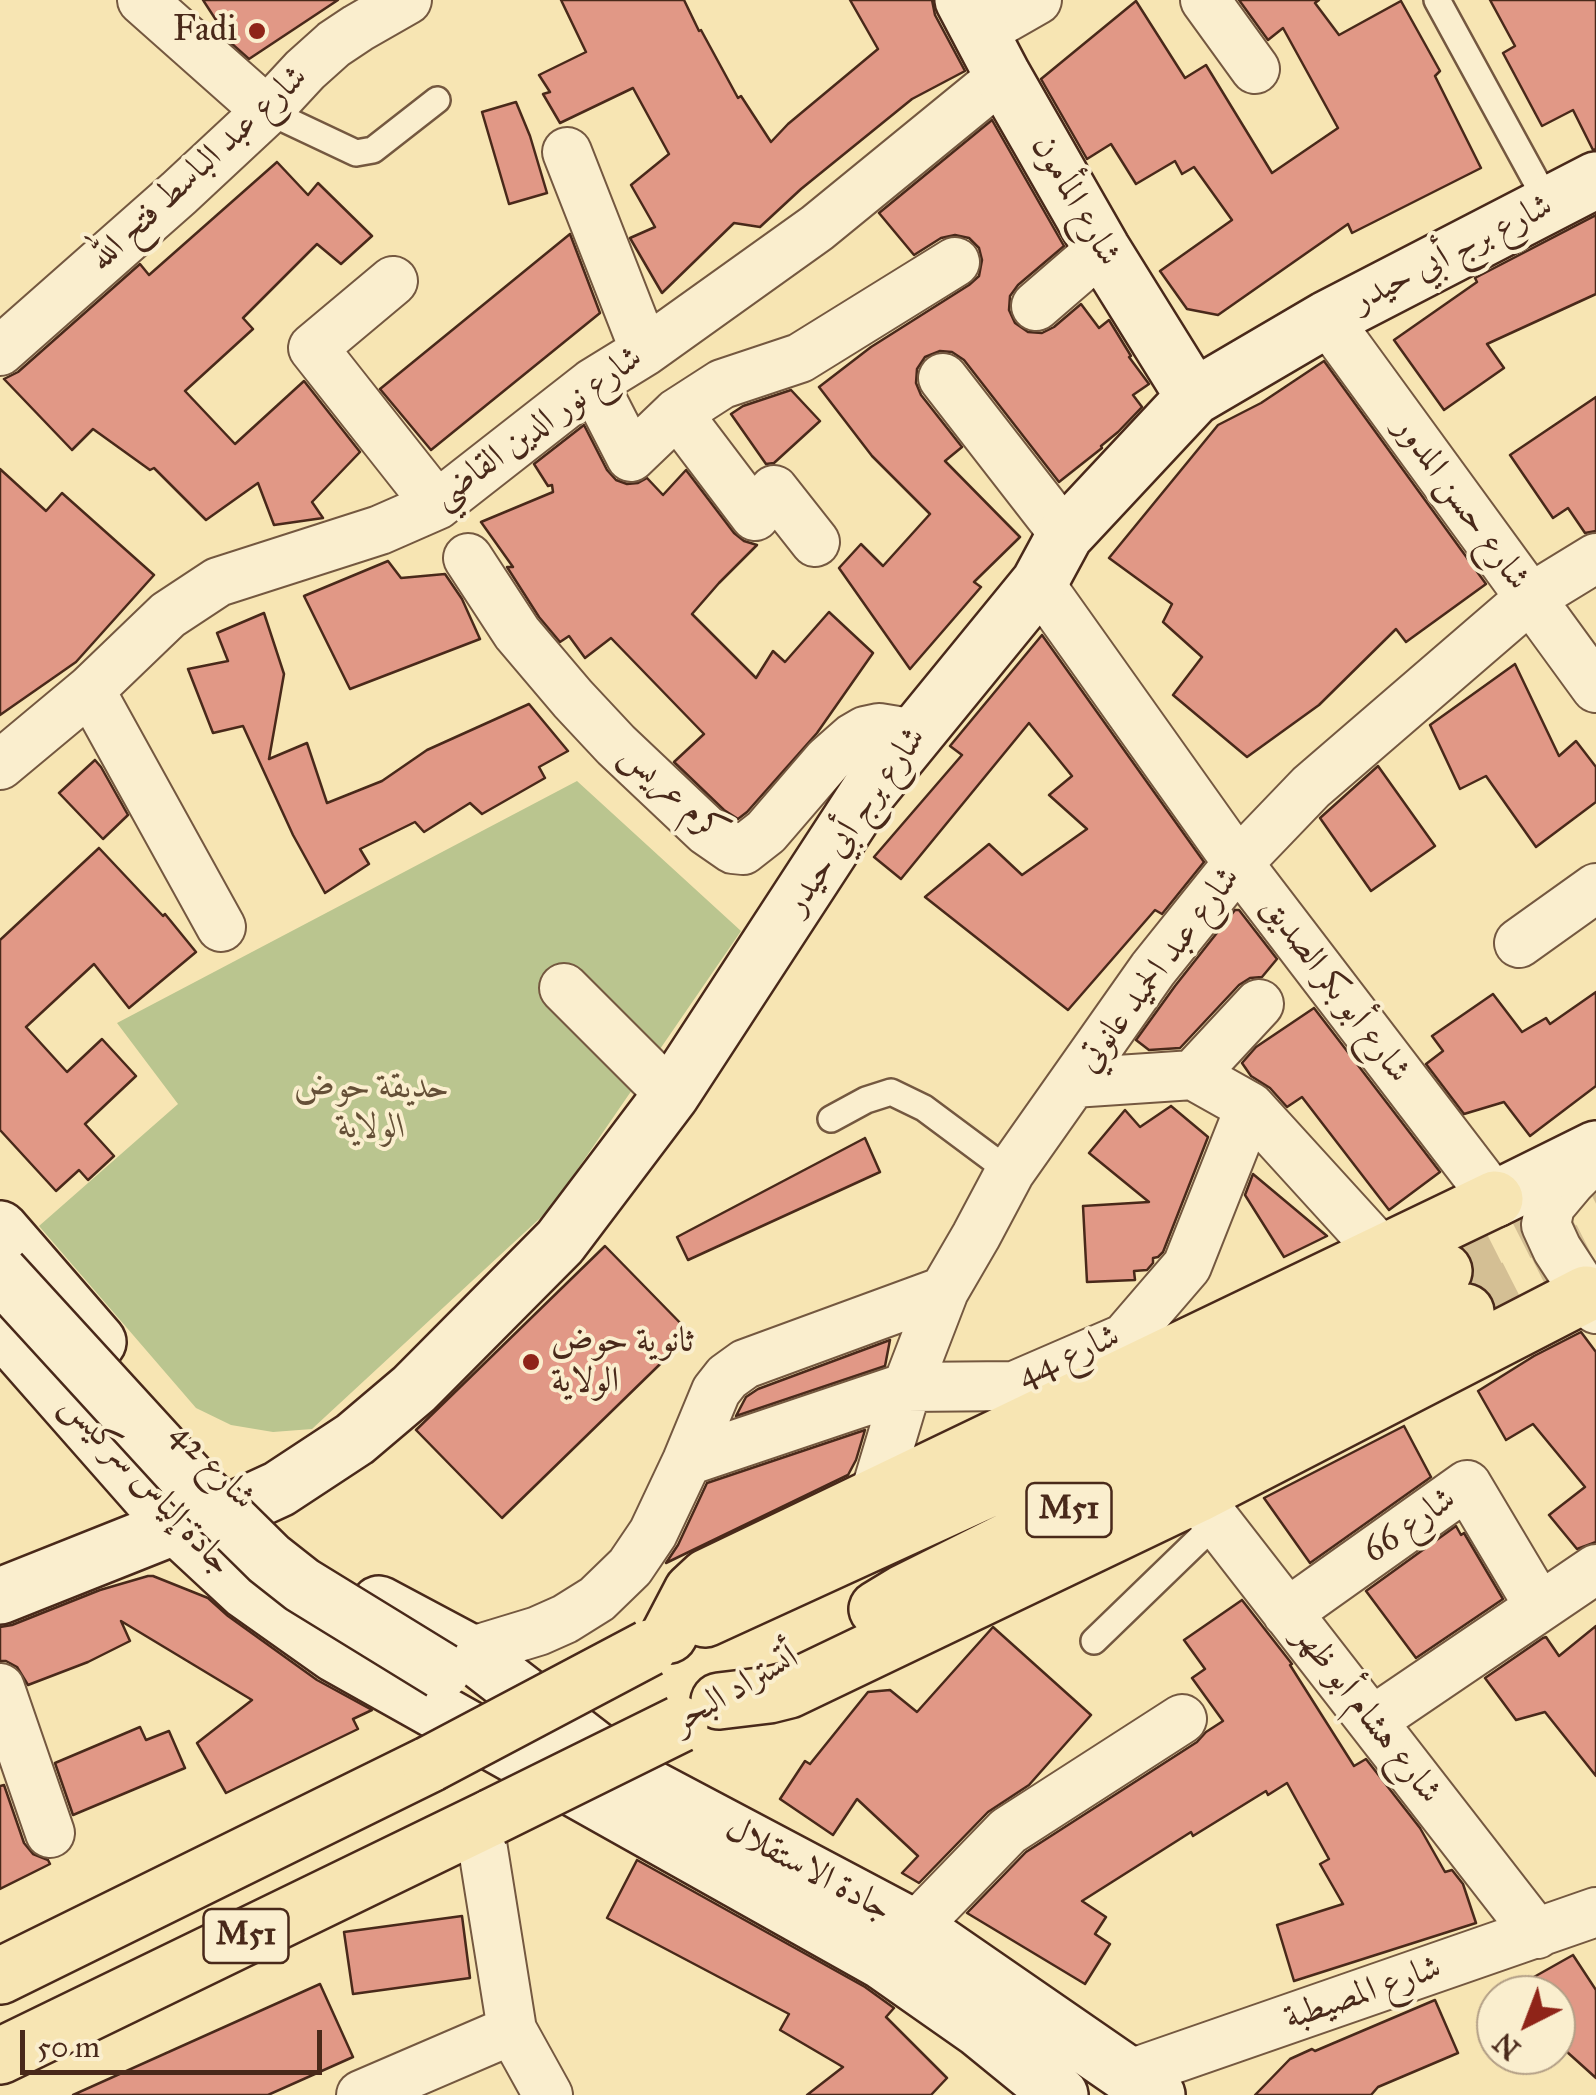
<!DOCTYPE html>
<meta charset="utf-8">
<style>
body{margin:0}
#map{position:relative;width:1596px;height:2095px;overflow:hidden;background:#f7e5b3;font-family:"IM FELL Great Primer",serif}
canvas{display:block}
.north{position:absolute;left:1476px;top:1975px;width:100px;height:100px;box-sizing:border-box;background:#faeece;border:2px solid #b39f86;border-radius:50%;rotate:222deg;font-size:28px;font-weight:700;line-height:40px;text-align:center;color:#49291a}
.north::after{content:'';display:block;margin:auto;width:35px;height:45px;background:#8f2418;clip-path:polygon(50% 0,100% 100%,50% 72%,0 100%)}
.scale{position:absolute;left:20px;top:2030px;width:302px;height:45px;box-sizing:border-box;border:5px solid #49291a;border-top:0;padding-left:12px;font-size:30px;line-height:35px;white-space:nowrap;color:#49291a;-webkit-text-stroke:8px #faeece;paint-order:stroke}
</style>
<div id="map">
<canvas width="1596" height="2095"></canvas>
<div class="north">N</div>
<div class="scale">50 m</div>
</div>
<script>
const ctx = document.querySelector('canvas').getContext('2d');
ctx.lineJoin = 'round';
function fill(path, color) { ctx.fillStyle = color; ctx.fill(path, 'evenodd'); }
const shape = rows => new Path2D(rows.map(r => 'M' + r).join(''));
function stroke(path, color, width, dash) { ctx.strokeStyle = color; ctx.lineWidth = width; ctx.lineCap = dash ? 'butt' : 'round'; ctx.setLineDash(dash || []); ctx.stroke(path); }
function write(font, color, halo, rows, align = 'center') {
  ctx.font = font + ' "IM FELL Great Primer",Amiri,serif'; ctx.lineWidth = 8; ctx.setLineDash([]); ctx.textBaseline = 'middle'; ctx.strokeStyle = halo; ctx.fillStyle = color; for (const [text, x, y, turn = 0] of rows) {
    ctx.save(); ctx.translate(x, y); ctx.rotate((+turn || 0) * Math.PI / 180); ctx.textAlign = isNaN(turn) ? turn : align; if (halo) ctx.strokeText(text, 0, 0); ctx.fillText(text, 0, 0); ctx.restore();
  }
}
const green = shape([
 [577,781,741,931,551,1208,312,1429,273,1432,231,1425,196,1408,39,1226,178,1104,117,1023]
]);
const building = shape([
 [203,0,338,0,249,59,231,43,203,0],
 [561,0,684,0,699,31,701,30,738,98,741,96,771,142,788,124,878,49,850,0,932,0,935,15,965,71,912,99,801,189,760,227,734,223,662,293,630,238,655,227,631,185,669,154,633,88,560,123,543,94,550,92,539,75,586,52,561,0],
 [1239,0,1319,0,1315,3,1339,35,1401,1,1440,71,1435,76,1481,168,1352,233,1348,224,1218,315,1187,309,1160,271,1232,220,1194,167,1182,174,1175,161,1136,184,1111,144,1087,159,1041,79,1136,1,1185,78,1206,65,1272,173,1338,128,1283,28,1268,40,1239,0],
 [1490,0,1596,0,1596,149,1593,150,1573,110,1542,126,1503,53,1515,46,1490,0],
 [516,102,530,136,547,193,509,204,482,112,516,102],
 [992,120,1064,246,1018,285,1010,296,1009,310,1015,323,1028,332,1042,333,1054,327,1081,304,1099,328,1109,320,1131,356,1129,357,1149,384,1133,395,1142,407,1118,432,1101,446,1102,448,1059,482,964,360,952,352,940,351,925,357,917,369,916,383,921,395,962,447,945,461,1020,537,974,582,981,587,910,669,839,568,861,544,883,566,930,514,872,456,819,387,871,347,969,285,979,276,982,260,979,248,969,238,955,235,941,238,914,255,879,213,992,120],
 [277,162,308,195,318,183,372,236,341,264,317,244,243,318,253,329,185,391,235,444,304,381,360,452,312,502,323,518,274,525,258,483,206,520,154,468,150,470,93,429,72,450,4,379,18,372,140,264,149,275,277,162],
 [1596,215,1596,294,1487,344,1504,368,1444,410,1394,340,1477,282,1475,278,1596,215],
 [570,234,600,313,431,450,380,389,570,234],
 [1324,361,1486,584,1406,642,1396,629,1319,705,1247,757,1173,695,1202,657,1163,622,1172,604,1109,558,1218,425,1261,403,1324,361],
 [791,390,820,421,774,463,766,464,731,414,743,406,791,390],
 [1596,397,1596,531,1585,533,1568,508,1553,518,1510,455,1596,397],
 [584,425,607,470,616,480,627,484,638,483,647,478,663,495,686,470,734,533,744,541,757,545,719,583,692,614,756,678,773,651,785,662,829,612,873,653,817,733,747,812,738,819,724,810,674,762,704,734,611,638,585,658,569,636,560,642,539,617,507,567,513,567,481,522,553,492,552,485,548,486,534,464,584,425],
 [0,469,46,511,62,493,154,575,76,662,0,715,0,469],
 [388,561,401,578,445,574,462,599,480,639,350,689,304,596,388,561],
 [264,613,284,674,269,759,307,743,327,803,382,781,427,750,529,704,568,751,539,767,545,778,482,814,470,803,424,832,415,822,360,849,369,864,325,893,293,835,243,726,213,733,188,669,228,661,217,633,264,613],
 [1042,635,1204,862,1162,914,1155,910,1068,1010,925,897,989,844,1022,875,1087,829,1049,795,1072,776,1029,723,901,879,874,857,962,755,950,746,1042,635],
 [1515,664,1559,756,1576,741,1596,767,1596,802,1536,847,1486,776,1460,789,1430,725,1515,664],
 [95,760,101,767,128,815,103,839,59,793,95,760],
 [1378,766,1435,846,1371,891,1320,818,1378,766],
 [99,848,163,916,165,914,196,952,129,1008,94,964,26,1027,67,1072,102,1039,136,1076,85,1124,114,1156,88,1180,79,1170,56,1191,0,1130,0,940,99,848],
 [1235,910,1239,910,1277,959,1262,977,1250,978,1239,985,1180,1048,1149,1050,1136,1040,1175,986,1235,910],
 [1596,992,1596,1086,1530,1136,1504,1102,1464,1114,1426,1064,1443,1051,1432,1036,1493,994,1522,1032,1546,1018,1550,1024,1596,992],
 [1314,1008,1440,1172,1389,1210,1302,1097,1287,1107,1270,1088,1251,1076,1242,1063,1256,1047,1314,1008],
 [1171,1106,1208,1137,1163,1252,1158,1257,1153,1258,1153,1263,1147,1270,1134,1271,1135,1280,1087,1282,1083,1206,1149,1202,1089,1153,1125,1110,1140,1127,1171,1106],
 [865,1138,880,1172,688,1260,677,1237,865,1138],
 [1253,1174,1327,1236,1284,1257,1245,1195,1253,1174],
 [605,1246,691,1334,502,1518,416,1430,605,1246],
 [1581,1332,1596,1352,1596,1542,1577,1549,1549,1515,1585,1487,1533,1424,1506,1440,1478,1391,1534,1356,1581,1332],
 [890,1340,885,1366,736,1416,746,1397,758,1389,890,1340],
 [1404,1426,1431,1477,1310,1563,1264,1498,1404,1426],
 [865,1430,856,1460,848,1475,666,1563,678,1545,707,1483,865,1430],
 [1456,1526,1461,1535,1464,1533,1503,1599,1416,1658,1366,1591,1456,1526],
 [148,1576,153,1576,208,1598,228,1616,317,1680,372,1710,353,1719,358,1729,226,1793,197,1743,252,1700,121,1621,130,1641,88,1662,28,1685,17,1667,6,1661,0,1661,0,1627,12,1625,100,1590,148,1576],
 [1242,1600,1292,1664,1290,1665,1354,1766,1366,1759,1420,1828,1445,1872,1452,1870,1463,1884,1476,1923,1294,1981,1277,1925,1343,1904,1320,1864,1329,1859,1287,1783,1268,1795,1266,1791,1193,1836,1191,1832,1082,1901,1106,1917,1095,1934,1110,1944,1085,1984,967,1913,1026,1852,1197,1742,1206,1732,1223,1721,1192,1678,1205,1669,1184,1640,1242,1600],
 [1596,1626,1596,1776,1545,1712,1516,1720,1485,1678,1543,1638,1546,1637,1559,1656,1596,1626],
 [993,1627,1091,1715,1029,1785,988,1812,919,1883,902,1873,918,1856,857,1799,833,1835,780,1799,805,1761,810,1764,868,1692,890,1690,917,1712,993,1627],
 [140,1727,146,1740,169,1731,185,1768,73,1815,55,1763,140,1727],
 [4,1785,24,1843,33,1854,48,1860,50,1864,0,1889,0,1786,4,1785],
 [637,1860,865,1987,894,2008,886,2017,947,2078,931,2095,807,2095,843,2067,780,2030,789,2014,607,1918,637,1860],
 [462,1916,470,1978,353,1994,344,1932,462,1916],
 [1573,1955,1596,1990,1596,2078,1556,2042,1556,1995,1502,1995,1573,1955],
 [320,1984,353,2057,268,2095,73,2095,320,1984],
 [1435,2000,1458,2053,1378,2087,1371,2095,1255,2095,1290,2059,1312,2049,1315,2051,1435,2000]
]);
const highwayTunnel = shape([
 [1444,1271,1596,1194],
 [1466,1312,1596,1246]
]);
const lane = shape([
 [1437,0,1549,205],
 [267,111,356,153,373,150,437,100],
 [831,1119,866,1100,891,1092,924,1108,1010,1172],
 [1094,1641,1217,1522]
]);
const street = shape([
 [142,0,267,111],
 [1205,0,1255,69],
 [981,32,1037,0],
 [567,152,645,351],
 [393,281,313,348,437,505],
 [1036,306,1102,249],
 [1327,319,1596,688],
 [0,351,179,193,267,111,305,70,334,44,358,28,407,0],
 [943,378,1065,535],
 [593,383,631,457,677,413,722,384,800,358,955,262],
 [677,413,755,516,774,490,815,542],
 [468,558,517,633,573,699,616,745,707,831,733,849,743,850,766,832,828,760,853,738,865,731,879,728,916,734],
 [1039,583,1238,863,1495,1199],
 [90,690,221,927],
 [0,765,90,690,168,615,218,582,380,530,437,505,593,383,645,351,817,228,1003,76],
 [1519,943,1596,888],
 [564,988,671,1095],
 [1193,1075,1259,1004],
 [1073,1083,1193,1075,1250,1107],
 [1596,1156,1571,1181,1550,1206,1546,1225,1557,1249,1596,1309],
 [687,1461,907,1387,1014,1386,1125,1338,1187,1266,1250,1107,1383,1253],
 [1196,1495,1537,1934],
 [874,1497,907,1387,944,1291,976,1236,1010,1172,1153,969,1238,863,1311,787,1529,599,1596,558],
 [1287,1613,1467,1485,1539,1606],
 [469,1652,538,1631,565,1619,597,1599,630,1567,653,1533,687,1461,716,1391,727,1377,745,1364,944,1291],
 [0,1688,50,1833],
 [1372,1721,1596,1569],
 [479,1824,512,2030,548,2095],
 [890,1953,1008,1831,1182,1719],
 [1130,2074,1596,1912],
 [361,2095,512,2030]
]);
const secondary = shape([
 [963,0,1003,76,1102,249,1194,397],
 [1495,1199,1596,1149],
 [0,1229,98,1342],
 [0,1326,176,1526,246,1591,335,1654,882,1961,979,2029,1060,2095],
 [0,1596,176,1526,242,1506,279,1489,355,1439,414,1389,560,1242,671,1095,869,791,1039,583,1065,535,1194,397,1327,319,1596,180],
 [379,1604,469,1652,627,1774],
 [594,1758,915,1928,1157,2095]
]);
const highway = shape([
 [877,1609,905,1592,1466,1312],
 [705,1619,1148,1416,1444,1271],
 [669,1635,692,1591,707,1577,1495,1199],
 [719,1701,769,1695,789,1690,1196,1495,1586,1294],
 [0,1976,430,1764],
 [0,2056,492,1817]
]);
const secondaryBridge = shape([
 [0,1273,193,1484,269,1559,302,1585,442,1671]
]);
const highwayBridge = shape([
 [430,1764,649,1648],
 [492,1817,680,1724]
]);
const markers = [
 [257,31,10,"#8f2418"],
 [531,1362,10,"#8f2418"]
];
const shields = [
 [1069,1510,85],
 [246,1936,85]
];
const shieldNames = [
 ["M51",1069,1510],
 ["M51",246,1936]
];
const poiNames = [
 ["Fadi",237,31],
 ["ثانوية حوض",551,1342,"left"],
 ["الولاية",551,1382,"left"]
];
const streetNames = [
 ["شارع عبد الباسط فتح الله",199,169,-43],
 ["شارع المأمون",1075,201,60],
 ["شارع برج أبي حيدر",1453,254,-27],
 ["شارع نور الدين القاضي",538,428,-36],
 ["شارع حسن المدور",1461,504,54],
 ["كرم عريس",673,794,42],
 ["شارع برج أبي حيدر",856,821,-55],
 ["شارع عبد الحميد عانوتي",1159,970,-53],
 ["شارع أبو بكر الصديق",1335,990,53],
 ["شارع 44",1069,1357,-24],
 ["شارع 42",212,1467,46],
 ["جادة إلياس سركيس",146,1485,47],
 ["شارع 66",1410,1526,-35],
 ["أتستراد البحر",736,1690,-30],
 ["شارع هشام أبو ظهر",1367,1715,52],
 ["جادة الاستقلال",808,1870,28],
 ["شارع المصيطبة",1363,1994,-19]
];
const parkNames = [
 ["حديقة حوض",372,1088],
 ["الولاية",372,1128]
];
fill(green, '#bac58f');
fill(building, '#e19886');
stroke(building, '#49291a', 2.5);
stroke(highwayTunnel, '#d4bf94', 55, [55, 28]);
stroke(lane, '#745840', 30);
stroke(street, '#745840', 52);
stroke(secondary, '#49291a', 60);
stroke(highway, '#49291a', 60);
stroke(lane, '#faeece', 25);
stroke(street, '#faeece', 48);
stroke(secondary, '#faeece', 55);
stroke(highway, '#f7e5b3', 55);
stroke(secondaryBridge, '#49291a', 60, []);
stroke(highwayBridge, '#49291a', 60, []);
stroke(secondaryBridge, '#faeece', 55);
stroke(highwayBridge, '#f7e5b3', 55);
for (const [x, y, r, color] of markers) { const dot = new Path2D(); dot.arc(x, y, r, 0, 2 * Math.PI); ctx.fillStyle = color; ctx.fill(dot); stroke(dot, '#faeece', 4); }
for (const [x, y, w] of shields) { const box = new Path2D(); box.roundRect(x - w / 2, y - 27, w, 54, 8); ctx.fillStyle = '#faeece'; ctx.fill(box); stroke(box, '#49291a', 2.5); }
write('bold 32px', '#49291a', null, shieldNames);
write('35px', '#49291a', '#faeece', poiNames, 'right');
write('35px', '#49291a', '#faeece', streetNames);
write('italic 35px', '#655037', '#faeece', parkNames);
</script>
